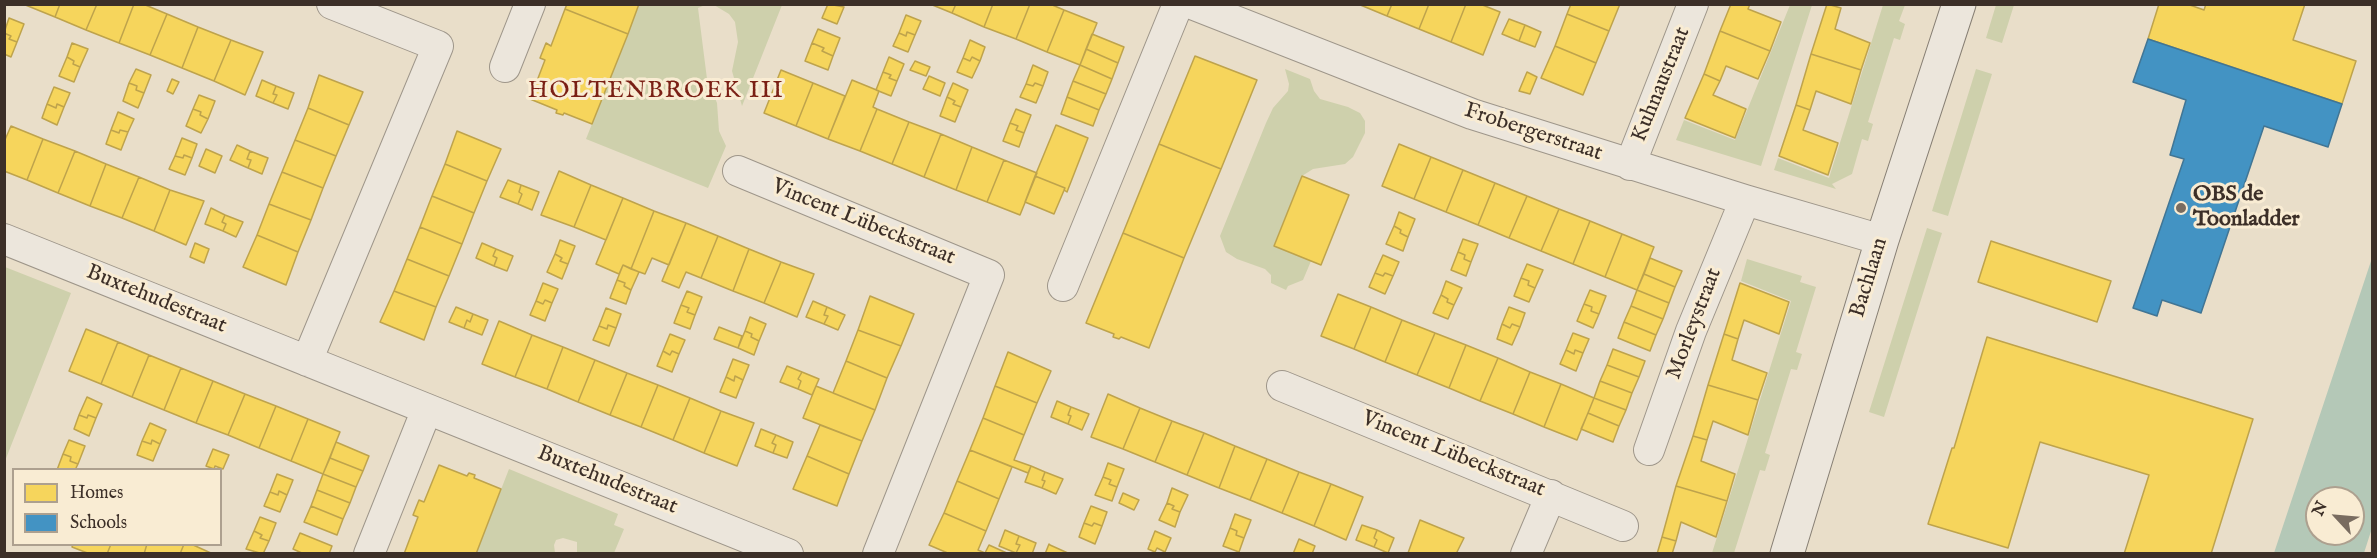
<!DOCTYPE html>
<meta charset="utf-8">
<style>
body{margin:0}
#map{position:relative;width:2377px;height:558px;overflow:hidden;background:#e9dec9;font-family:"IM FELL English",serif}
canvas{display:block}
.frame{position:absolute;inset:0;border:6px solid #3c2f28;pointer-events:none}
.legend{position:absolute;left:12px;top:468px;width:210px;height:78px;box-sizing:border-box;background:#f9ecd3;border:2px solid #ada08f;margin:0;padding:8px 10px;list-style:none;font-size:18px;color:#3c2f28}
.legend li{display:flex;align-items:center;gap:12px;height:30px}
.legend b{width:30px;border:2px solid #ada08f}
.north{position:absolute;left:2305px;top:486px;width:60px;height:60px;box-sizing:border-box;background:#f9ecd3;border:2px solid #ada08f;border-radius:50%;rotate:296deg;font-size:16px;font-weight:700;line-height:24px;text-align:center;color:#3c2f28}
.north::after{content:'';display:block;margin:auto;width:21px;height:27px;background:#796c60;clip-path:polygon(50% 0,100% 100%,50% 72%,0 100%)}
</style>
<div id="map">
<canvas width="2377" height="558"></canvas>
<div class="frame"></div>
<ul class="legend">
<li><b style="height:16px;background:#f6d55c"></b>Homes</li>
<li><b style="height:16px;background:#4393c3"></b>Schools</li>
</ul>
<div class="north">N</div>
</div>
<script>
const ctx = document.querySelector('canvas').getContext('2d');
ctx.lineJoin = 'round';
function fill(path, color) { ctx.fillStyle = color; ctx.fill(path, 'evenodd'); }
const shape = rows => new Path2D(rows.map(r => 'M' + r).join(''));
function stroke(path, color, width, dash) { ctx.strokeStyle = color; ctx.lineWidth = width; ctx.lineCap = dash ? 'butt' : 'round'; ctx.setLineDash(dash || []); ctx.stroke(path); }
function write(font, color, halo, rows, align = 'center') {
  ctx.font = font + ' "IM FELL English",serif'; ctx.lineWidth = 6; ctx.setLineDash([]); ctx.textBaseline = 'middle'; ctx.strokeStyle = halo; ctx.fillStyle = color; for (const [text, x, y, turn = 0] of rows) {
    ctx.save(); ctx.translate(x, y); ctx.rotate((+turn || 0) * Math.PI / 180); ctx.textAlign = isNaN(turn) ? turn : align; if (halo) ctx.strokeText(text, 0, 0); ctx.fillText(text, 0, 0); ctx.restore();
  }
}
const green = shape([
 [639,5,782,5,742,106,732,71,738,42,735,22,729,14,714,5,705,5,698,8,707,79,717,103,719,131,726,146,708,188,586,139],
 [1790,5,1812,5,1761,166,1676,140,1684,120,1735,140],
 [1883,5,1905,5,1899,21,1905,24,1900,40,1894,38,1868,122,1873,124,1868,141,1862,139,1852,174,1832,184,1836,189,1774,170,1778,158,1829,178],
 [1996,5,2014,5,2002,43,1986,38],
 [1285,69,1310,79,1314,91,1320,99,1348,107,1360,113,1365,121,1365,133,1353,157,1345,164,1313,169,1302,176,1274,245,1311,261,1303,280,1288,286,1286,290,1271,283,1271,275,1265,269,1237,259,1226,252,1220,236,1266,123,1273,108,1288,91,1289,84],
 [1976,69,1992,74,1948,216,1932,211],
 [1927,228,1942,233,1884,417,1869,412],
 [1747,259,1802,276,1800,282,1816,287,1796,352,1802,354,1797,370,1791,369,1765,453,1770,455,1765,471,1760,470,1734,553,1712,553,1791,301,1741,281],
 [5,267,71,293,5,461],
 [509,469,618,514,614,525,624,529,614,553,577,553,577,542,563,538,556,540,554,545,555,553,476,554]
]);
const water = shape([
 [2372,258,2372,528,2364,553,2274,553],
 [2317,498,2353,498,2353,534,2317,534]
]);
const homes = shape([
 [23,4,60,4,55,17,23,4],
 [60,4,97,4,86,30,55,17,60,4],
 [97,4,134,4,119,43,86,30,97,4],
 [134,4,143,4,167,14,150,55,119,43,134,4],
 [567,4,639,4,628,34,565,9,567,4],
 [828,4,844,7,837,24,822,18,828,4],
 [930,4,956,4,952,13,930,4],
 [956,4,993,4,984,27,952,13,956,4],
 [993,4,1030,4,1016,39,984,27,993,4],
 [1030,4,1050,4,1064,10,1047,52,1016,39,1030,4],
 [1358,4,1392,4,1387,16,1358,4],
 [1392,4,1429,4,1419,29,1387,16,1392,4],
 [1429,4,1466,4,1451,42,1419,29,1429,4],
 [1466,4,1480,4,1500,12,1483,55,1451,42,1466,4],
 [1571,4,1620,4,1609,31,1567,14,1571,4],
 [1731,4,1750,4,1748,9,1781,22,1770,51,1720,31,1731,4],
 [1827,4,1841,8,1835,29,1870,43,1861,70,1811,54,1827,4],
 [2159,4,2187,4,2204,10,2206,4,2305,4,2293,40,2356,61,2342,104,2148,39,2159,4],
 [565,9,628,34,592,124,564,113,563,115,556,113,557,110,530,99,545,60,540,58,546,43,551,46,565,9],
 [1064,10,1097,23,1080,65,1047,52,1064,10],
 [167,14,198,27,182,68,150,55,167,14],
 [1567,14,1609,31,1596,63,1555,46,1567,14],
 [906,15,921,21,915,35,907,32,906,36,899,33,906,15],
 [9,18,24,24,17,42,9,39,11,36,4,33,9,18],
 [1509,19,1525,25,1519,41,1502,34,1509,19],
 [1525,25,1541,32,1535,47,1519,41,1525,25],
 [198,27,231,40,214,81,182,68,198,27],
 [818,29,840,38,833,56,822,51,824,48,812,43,818,29],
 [1720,31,1770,51,1758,79,1726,66,1720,81,1704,74,1720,31],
 [907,32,915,35,908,52,893,46,899,33,906,36,907,32],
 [4,33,11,36,9,39,17,42,11,57,4,54,4,33],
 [1092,34,1124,47,1118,63,1086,49,1092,34],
 [231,40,263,52,245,95,214,81,231,40],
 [970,40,985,47,980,61,972,57,970,61,963,58,970,40],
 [72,43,88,49,80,67,73,64,74,61,67,57,72,43],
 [812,43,824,48,822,51,833,56,828,70,805,61,812,43],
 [1555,46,1596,63,1583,95,1541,78,1555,46],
 [1086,49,1118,63,1112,79,1080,65,1086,49],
 [1811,54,1861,70,1851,104,1816,91,1810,110,1796,105,1811,54],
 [1195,56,1257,80,1221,169,1159,144,1195,56],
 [67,57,74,61,73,64,80,67,74,82,59,76,67,57],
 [889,57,904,64,897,81,889,78,891,75,883,72,889,57],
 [972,57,980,61,972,78,957,72,963,58,970,61,972,57],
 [915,61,930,67,926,76,910,70,915,61],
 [1033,65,1048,72,1043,86,1035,83,1033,86,1026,84,1033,65],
 [1080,65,1112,79,1106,94,1073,81,1080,65],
 [136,69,151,75,144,93,136,90,137,86,129,83,136,69],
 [781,70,813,83,796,126,764,113,781,70],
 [883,72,891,75,889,78,897,81,891,96,876,90,883,72],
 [1527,72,1537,77,1530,94,1519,91,1527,72],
 [1704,74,1720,81,1713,95,1746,109,1735,138,1685,118,1704,74],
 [319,75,363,92,349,125,308,108,319,75],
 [929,76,945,83,940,96,923,89,929,76],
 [172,79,179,82,173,94,167,91,172,79],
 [262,80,276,86,273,94,277,95,273,103,256,96,262,80],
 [852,80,879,91,873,107,877,109,860,151,828,139,852,80],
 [1073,81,1106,94,1099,110,1067,97,1073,81],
 [129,83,137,86,136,90,144,93,138,108,123,101,129,83],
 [813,83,845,96,828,139,796,126,813,83],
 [953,83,968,90,961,107,953,104,955,101,947,97,953,83],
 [1035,83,1043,86,1036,103,1020,97,1026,84,1033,86,1035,83],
 [276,86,294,93,288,109,273,103,277,95,273,94,276,86],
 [54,87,70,93,64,107,57,104,56,108,47,104,54,87],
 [199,95,215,101,208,119,200,115,201,112,193,109,199,95],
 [947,97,955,101,953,104,961,107,955,122,940,116,947,97],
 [1067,97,1099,110,1093,126,1061,114,1067,97],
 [47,104,56,108,57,104,64,107,57,125,42,118,47,104],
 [1796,105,1810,110,1803,130,1838,143,1828,175,1779,156,1796,105],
 [308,108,349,125,336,156,295,140,308,108],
 [193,109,201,112,200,115,208,119,201,133,186,126,193,109],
 [877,109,909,122,892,164,860,151,877,109],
 [1016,109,1031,115,1024,133,1016,130,1018,126,1010,123,1016,109],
 [118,112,134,119,128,132,120,130,119,133,111,130,118,112],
 [909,122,941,134,924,177,892,164,909,122],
 [1010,123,1018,126,1016,130,1024,133,1019,147,1003,141,1010,123],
 [1056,125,1088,138,1067,192,1064,190,1065,188,1035,176,1056,125],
 [11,126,43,139,27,180,4,171,4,142,11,126],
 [111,130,119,133,120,130,128,132,121,150,106,144,111,130],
 [457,131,501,149,487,181,445,164,457,131],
 [941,134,972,147,956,190,924,177,941,134],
 [182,138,197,144,192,158,184,155,183,158,175,156,182,138],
 [43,139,75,151,58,193,27,180,43,139],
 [295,140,336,156,323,188,282,172,295,140],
 [1159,144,1221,169,1184,258,1123,233,1159,144],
 [1399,144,1431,157,1414,199,1382,186,1399,144],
 [237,145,250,151,247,159,251,160,248,168,230,160,237,145],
 [972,147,1004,160,987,202,956,190,972,147],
 [206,149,222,156,215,173,199,166,206,149],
 [75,151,106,164,90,206,58,193,75,151],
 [250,151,268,158,262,174,248,168,251,160,247,159,250,151],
 [184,155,192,158,185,175,169,169,175,156,183,158,184,155],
 [1431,157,1463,170,1446,212,1414,199,1431,157],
 [1004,160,1037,173,1020,215,987,202,1004,160],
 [106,164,139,177,122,218,90,206,106,164],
 [445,164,487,181,474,213,432,196,445,164],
 [1463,170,1495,183,1478,225,1446,212,1463,170],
 [559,171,591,185,574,227,541,215,559,171],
 [282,172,323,188,311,220,269,204,282,172],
 [1035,176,1065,188,1054,214,1025,202,1035,176],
 [1302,176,1349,195,1321,265,1274,246,1302,176],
 [139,177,170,190,154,231,122,218,139,177],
 [508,180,521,185,519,192,522,194,518,204,500,197,508,180],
 [1495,183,1527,196,1509,238,1478,225,1495,183],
 [521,185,539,192,532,210,518,204,522,194,519,192,521,185],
 [591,185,623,198,606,240,574,227,591,185],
 [170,190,204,201,186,245,154,231,170,190],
 [432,196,474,213,462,244,420,227,432,196],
 [1527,196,1559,209,1541,251,1509,238,1527,196],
 [623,198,654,211,631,269,623,265,619,274,596,264,623,198],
 [269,204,311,220,298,252,257,235,269,204],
 [211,208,225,215,222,222,226,224,223,231,205,224,211,208],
 [1559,209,1590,221,1573,264,1541,251,1559,209],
 [654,211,686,223,669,265,652,258,645,274,631,269,654,211],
 [1399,212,1415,219,1408,237,1400,233,1401,230,1394,226,1399,212],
 [225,215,243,222,236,237,223,231,226,224,222,222,225,215],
 [1590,221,1622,234,1605,277,1573,264,1590,221],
 [686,223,718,236,701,278,686,272,679,288,662,281,686,223],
 [1394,226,1401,230,1400,233,1408,237,1403,251,1386,244,1394,226],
 [420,227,462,244,449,276,407,259,420,227],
 [1123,233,1184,258,1149,348,1121,337,1119,339,1113,337,1114,334,1086,323,1123,233],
 [1622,234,1654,247,1637,290,1605,277,1622,234],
 [257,235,298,252,286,285,243,267,257,235],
 [718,236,749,249,733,291,701,278,718,236],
 [1463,239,1478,244,1471,262,1464,259,1465,255,1458,252,1463,239],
 [560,240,575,246,568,264,560,261,562,258,555,254,560,240],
 [1991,241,2111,281,2097,322,1978,282,1991,241],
 [195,243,209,249,204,263,190,257,195,243],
 [482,243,496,249,493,256,497,258,494,266,476,258,482,243],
 [496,249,513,256,507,271,494,266,497,258,493,256,496,249],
 [749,249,781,262,764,303,733,291,749,249],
 [1458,252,1465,255,1464,259,1471,262,1466,276,1451,270,1458,252],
 [555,254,562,258,560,261,568,264,562,279,547,272,555,254],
 [1383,255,1399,262,1393,276,1385,273,1383,276,1375,273,1383,255],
 [1650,258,1682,271,1675,287,1644,274,1650,258],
 [407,259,449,276,436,307,394,291,407,259],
 [781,262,814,274,797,317,764,303,781,262],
 [1527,264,1543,270,1535,288,1528,285,1529,281,1521,278,1527,264],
 [623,265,639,272,631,290,624,286,625,283,617,280,623,265],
 [1375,273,1383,276,1385,273,1393,276,1385,294,1369,287,1375,273],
 [1644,274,1675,287,1669,303,1637,290,1644,274],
 [1521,278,1529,281,1528,285,1535,288,1529,302,1514,296,1521,278],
 [617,280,625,283,624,286,631,290,626,304,610,298,617,280],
 [1446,281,1462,288,1454,305,1447,302,1448,299,1441,295,1446,281],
 [543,283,558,289,552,303,545,300,543,304,536,301,543,283],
 [1740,283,1789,302,1779,334,1744,320,1738,339,1724,334,1740,283],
 [1590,290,1606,296,1599,314,1591,311,1592,307,1584,304,1590,290],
 [1637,290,1669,303,1663,319,1631,306,1637,290],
 [394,291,436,307,424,340,380,322,394,291],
 [687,291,702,297,695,315,687,312,689,308,681,305,687,291],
 [1338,294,1371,307,1354,349,1321,336,1338,294],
 [1441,295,1448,299,1447,302,1454,305,1448,319,1433,313,1441,295],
 [870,296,914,314,901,346,858,330,870,296],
 [545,300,552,303,545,321,530,315,536,301,543,304,545,300],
 [813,301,827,307,824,315,828,316,824,324,806,317,813,301],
 [1584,304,1592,307,1591,311,1599,314,1593,328,1577,321,1584,304],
 [681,305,689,308,687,312,695,315,690,329,674,323,681,305],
 [1631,306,1663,319,1656,335,1624,322,1631,306],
 [456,307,473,314,470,322,467,320,464,328,449,322,456,307],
 [827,307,845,315,838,330,824,324,828,316,824,315,827,307],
 [1371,307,1402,320,1385,362,1354,349,1371,307],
 [1509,307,1525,313,1520,327,1512,324,1510,328,1502,324,1509,307],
 [606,308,621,314,616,328,608,325,607,329,599,326,606,308],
 [473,314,488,320,482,335,464,328,467,320,470,322,473,314],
 [750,317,766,324,759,341,751,337,752,334,745,331,750,317],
 [1402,320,1435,333,1417,375,1385,362,1402,320],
 [499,321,532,335,515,377,482,364,499,321],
 [1624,322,1656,335,1650,351,1618,338,1624,322],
 [1502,324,1510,328,1512,324,1520,327,1512,345,1497,339,1502,324],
 [608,325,616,328,609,346,593,340,599,326,607,329,608,325],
 [719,327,742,336,738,348,714,339,719,327],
 [86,329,118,342,101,384,69,371,86,329],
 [858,330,901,346,887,378,846,361,858,330],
 [745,331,752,334,751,337,759,341,754,355,738,348,745,331],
 [1435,333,1466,345,1449,388,1417,375,1435,333],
 [1573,333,1589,339,1583,353,1575,350,1574,354,1566,350,1573,333],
 [670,334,685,340,679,354,672,351,670,355,663,351,670,334],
 [1724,334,1738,339,1732,360,1767,373,1758,400,1708,385,1724,334],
 [532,335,563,347,547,389,515,377,532,335],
 [1987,337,2253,419,2211,554,2124,554,2149,475,2040,442,2008,548,1928,524,1952,448,1954,448,1987,337],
 [118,342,149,355,132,397,101,384,118,342],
 [1466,345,1498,358,1480,401,1449,388,1466,345],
 [563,347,595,360,578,402,547,389,563,347],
 [1613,349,1645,361,1639,377,1607,365,1613,349],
 [1566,350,1574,354,1575,350,1583,353,1576,371,1560,364,1566,350],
 [663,351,670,355,672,351,679,354,672,372,657,366,663,351],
 [1008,352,1051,371,1037,403,995,386,1008,352],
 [149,355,181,368,164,410,132,397,149,355],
 [1498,358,1530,372,1513,414,1480,401,1498,358],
 [733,359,749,365,743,380,735,376,734,381,726,377,733,359],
 [595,360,627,373,610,415,578,402,595,360],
 [846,361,887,378,875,410,833,393,846,361],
 [1607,365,1639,377,1632,393,1600,381,1607,365],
 [787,366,802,372,798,379,801,381,798,389,780,382,787,366],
 [181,368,213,381,196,423,164,410,181,368],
 [802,372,819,379,812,395,798,389,801,381,798,379,802,372],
 [1530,372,1561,384,1544,427,1513,414,1530,372],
 [627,373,658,385,641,427,610,415,627,373],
 [735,376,743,380,736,398,720,392,726,377,734,381,735,376],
 [213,381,245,394,228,435,196,423,213,381],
 [1600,381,1632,393,1626,410,1594,398,1600,381],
 [1561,384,1594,398,1577,440,1544,427,1561,384],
 [658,385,690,398,673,440,641,427,658,385],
 [1708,385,1758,400,1748,435,1713,421,1707,440,1693,436,1708,385],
 [816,386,875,410,862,441,803,418,816,386],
 [995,386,1037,403,1024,435,983,418,995,386],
 [245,394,276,406,259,448,228,435,245,394],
 [1108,394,1140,408,1123,449,1091,437,1108,394],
 [87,397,102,404,96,418,88,415,87,418,79,415,87,397],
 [690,398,721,411,704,453,673,440,690,398],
 [1594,398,1626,410,1619,426,1588,413,1594,398],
 [1057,401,1071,407,1068,415,1071,416,1068,424,1051,417,1057,401],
 [276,406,308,419,291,461,259,448,276,406],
 [1071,407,1089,414,1082,430,1068,424,1071,416,1068,415,1071,407],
 [1140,408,1172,421,1155,462,1123,449,1140,408],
 [721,411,754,423,737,466,704,453,721,411],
 [1588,413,1619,426,1613,442,1581,429,1588,413],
 [79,415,87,418,88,415,96,418,89,436,74,429,79,415],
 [983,418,1024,435,1014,460,1031,466,1028,473,970,450,983,418],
 [308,419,340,432,323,474,291,461,308,419],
 [1172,421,1204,433,1187,475,1155,462,1172,421],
 [150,423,166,430,160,444,152,440,151,444,142,441,150,423],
 [820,425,862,441,849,474,807,456,820,425],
 [761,429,776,435,772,443,776,445,773,453,755,446,761,429],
 [1204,433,1235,446,1219,488,1187,475,1204,433],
 [776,435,793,442,787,458,773,453,776,445,772,443,776,435],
 [1693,436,1707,440,1701,461,1735,474,1727,501,1676,486,1693,436],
 [69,440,85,446,78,464,70,461,71,457,63,454,69,440],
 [152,440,160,444,153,461,137,455,142,441,151,444,152,440],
 [336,442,369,456,363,471,330,458,336,442],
 [1235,446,1267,459,1250,500,1219,488,1235,446],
 [213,449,229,455,223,469,215,466,214,469,206,466,213,449],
 [970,450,1012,467,999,499,957,481,970,450],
 [63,454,71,457,70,461,78,464,75,470,57,470,63,454],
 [807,456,849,474,837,506,793,489,807,456],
 [330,458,363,471,356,487,323,474,330,458],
 [1267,459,1299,472,1282,513,1250,500,1267,459],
 [1108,463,1124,469,1117,487,1109,484,1111,480,1103,477,1108,463],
 [439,465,467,476,469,473,475,475,474,478,501,489,476,554,404,554,418,517,413,515,419,500,424,502,439,465],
 [1031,466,1045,472,1042,480,1045,481,1042,488,1025,482,1031,466],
 [1045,472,1063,479,1056,494,1042,488,1045,481,1042,480,1045,472],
 [1299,472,1331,484,1314,526,1282,513,1299,472],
 [277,474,293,480,287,495,279,491,278,495,270,492,277,474],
 [323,474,356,487,350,503,317,490,323,474],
 [1103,477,1111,480,1109,484,1117,487,1112,501,1095,495,1103,477],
 [957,481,999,499,986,531,944,513,957,481],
 [1331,484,1363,497,1346,540,1314,526,1331,484],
 [1676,486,1727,501,1716,537,1681,522,1676,541,1662,537,1676,486],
 [1172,488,1188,495,1180,512,1172,509,1174,506,1167,503,1172,488],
 [317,490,350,503,343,519,311,506,317,490],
 [279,491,287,495,280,512,264,506,270,492,278,495,279,491],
 [1123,493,1139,500,1134,510,1119,503,1123,493],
 [1167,503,1174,506,1172,509,1180,512,1175,527,1159,520,1167,503],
 [311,506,343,519,337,535,304,522,311,506],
 [1091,506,1107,512,1102,526,1094,523,1092,526,1084,523,1091,506],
 [944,513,986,531,978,550,985,553,989,545,1009,554,950,554,929,545,944,513],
 [1235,514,1251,520,1244,538,1236,535,1237,531,1230,528,1235,514],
 [260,517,276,523,269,541,260,538,262,535,254,531,260,517],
 [1420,520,1464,538,1456,554,1408,553,1420,520],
 [1084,523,1092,526,1094,523,1102,526,1095,544,1079,537,1084,523],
 [1362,525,1377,530,1374,538,1377,540,1374,547,1356,540,1362,525],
 [1230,528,1237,531,1236,535,1244,538,1239,552,1223,546,1230,528],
 [1005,530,1019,536,1016,544,1020,545,1016,553,999,546,1005,530],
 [1377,530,1394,538,1388,553,1374,547,1377,540,1374,538,1377,530],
 [254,531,262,535,260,538,269,541,263,554,246,549,254,531],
 [1155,531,1171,538,1165,552,1157,548,1155,552,1148,549,1155,531],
 [300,533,332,546,329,554,304,554,293,549,300,533],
 [1019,536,1036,543,1032,554,1016,553,1020,545,1016,544,1019,536],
 [1662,537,1676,541,1672,554,1657,554,1662,537],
 [1299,539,1315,546,1312,554,1293,554,1299,539],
 [73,544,111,544,107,554,90,554,72,547,73,544],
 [111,544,147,544,144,554,107,554,111,544],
 [147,544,184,544,180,554,144,554,147,544],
 [184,544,191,544,213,554,180,554,184,544],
 [1049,544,1050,545,1070,554,1045,554,1049,544]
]);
const schools = shape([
 [2148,39,2342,104,2328,147,2264,126,2201,313,2162,300,2157,316,2133,308,2184,159,2170,155,2186,100,2133,82,2148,39]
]);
const street = shape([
 [1192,4,1472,114,1745,200,1882,240],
 [505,67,530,4],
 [1630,165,1693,4],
 [738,171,989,275,878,554],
 [4,239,788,554],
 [1063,286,1178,4],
 [307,361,438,46,332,4],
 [1282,386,1623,526],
 [1649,450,1691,331,1745,200],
 [369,554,427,409],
 [1526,554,1551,495]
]);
const secondary = shape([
 [1787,554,1882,240,1959,4]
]);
const markers = [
 [2181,208,6,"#796c60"]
];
const streetNames = [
 ["Kuhnaustraat",1662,85,-68],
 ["Frobergerstraat",1533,133,18],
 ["Vincent Lübeckstraat",863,223,22],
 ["Bachlaan",1870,278,-73],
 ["Buxtehudestraat",156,300,22],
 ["Morleystraat",1695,324,-69],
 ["Vincent Lübeckstraat",1453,455,22],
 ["Buxtehudestraat",607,481,22]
];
const poiNames = [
 ["OBS de",2193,195],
 ["Toonladder",2193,220]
];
const neighbourhoodNames = [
 ["HOLTENBROEK III",656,92]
];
fill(green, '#ced0ac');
fill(water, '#b4c8b7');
fill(homes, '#f6d55c');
stroke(homes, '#bea34c', 1.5);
fill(schools, '#4393c3');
stroke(schools, '#417594', 1.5);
stroke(street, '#9e968a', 32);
stroke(secondary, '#877f74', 35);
stroke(street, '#ece6dc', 30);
stroke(secondary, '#ece6dc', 33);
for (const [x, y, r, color] of markers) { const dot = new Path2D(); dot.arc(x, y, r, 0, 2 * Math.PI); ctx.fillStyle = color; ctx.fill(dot); stroke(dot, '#f9ecd3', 2); }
write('22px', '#3c2f28', '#f9ecd3', streetNames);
write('bold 22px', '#3c2f28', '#f9ecd3', poiNames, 'left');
ctx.letterSpacing = '1.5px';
write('24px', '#7a1f14', '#f9ecd3', neighbourhoodNames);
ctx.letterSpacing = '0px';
</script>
